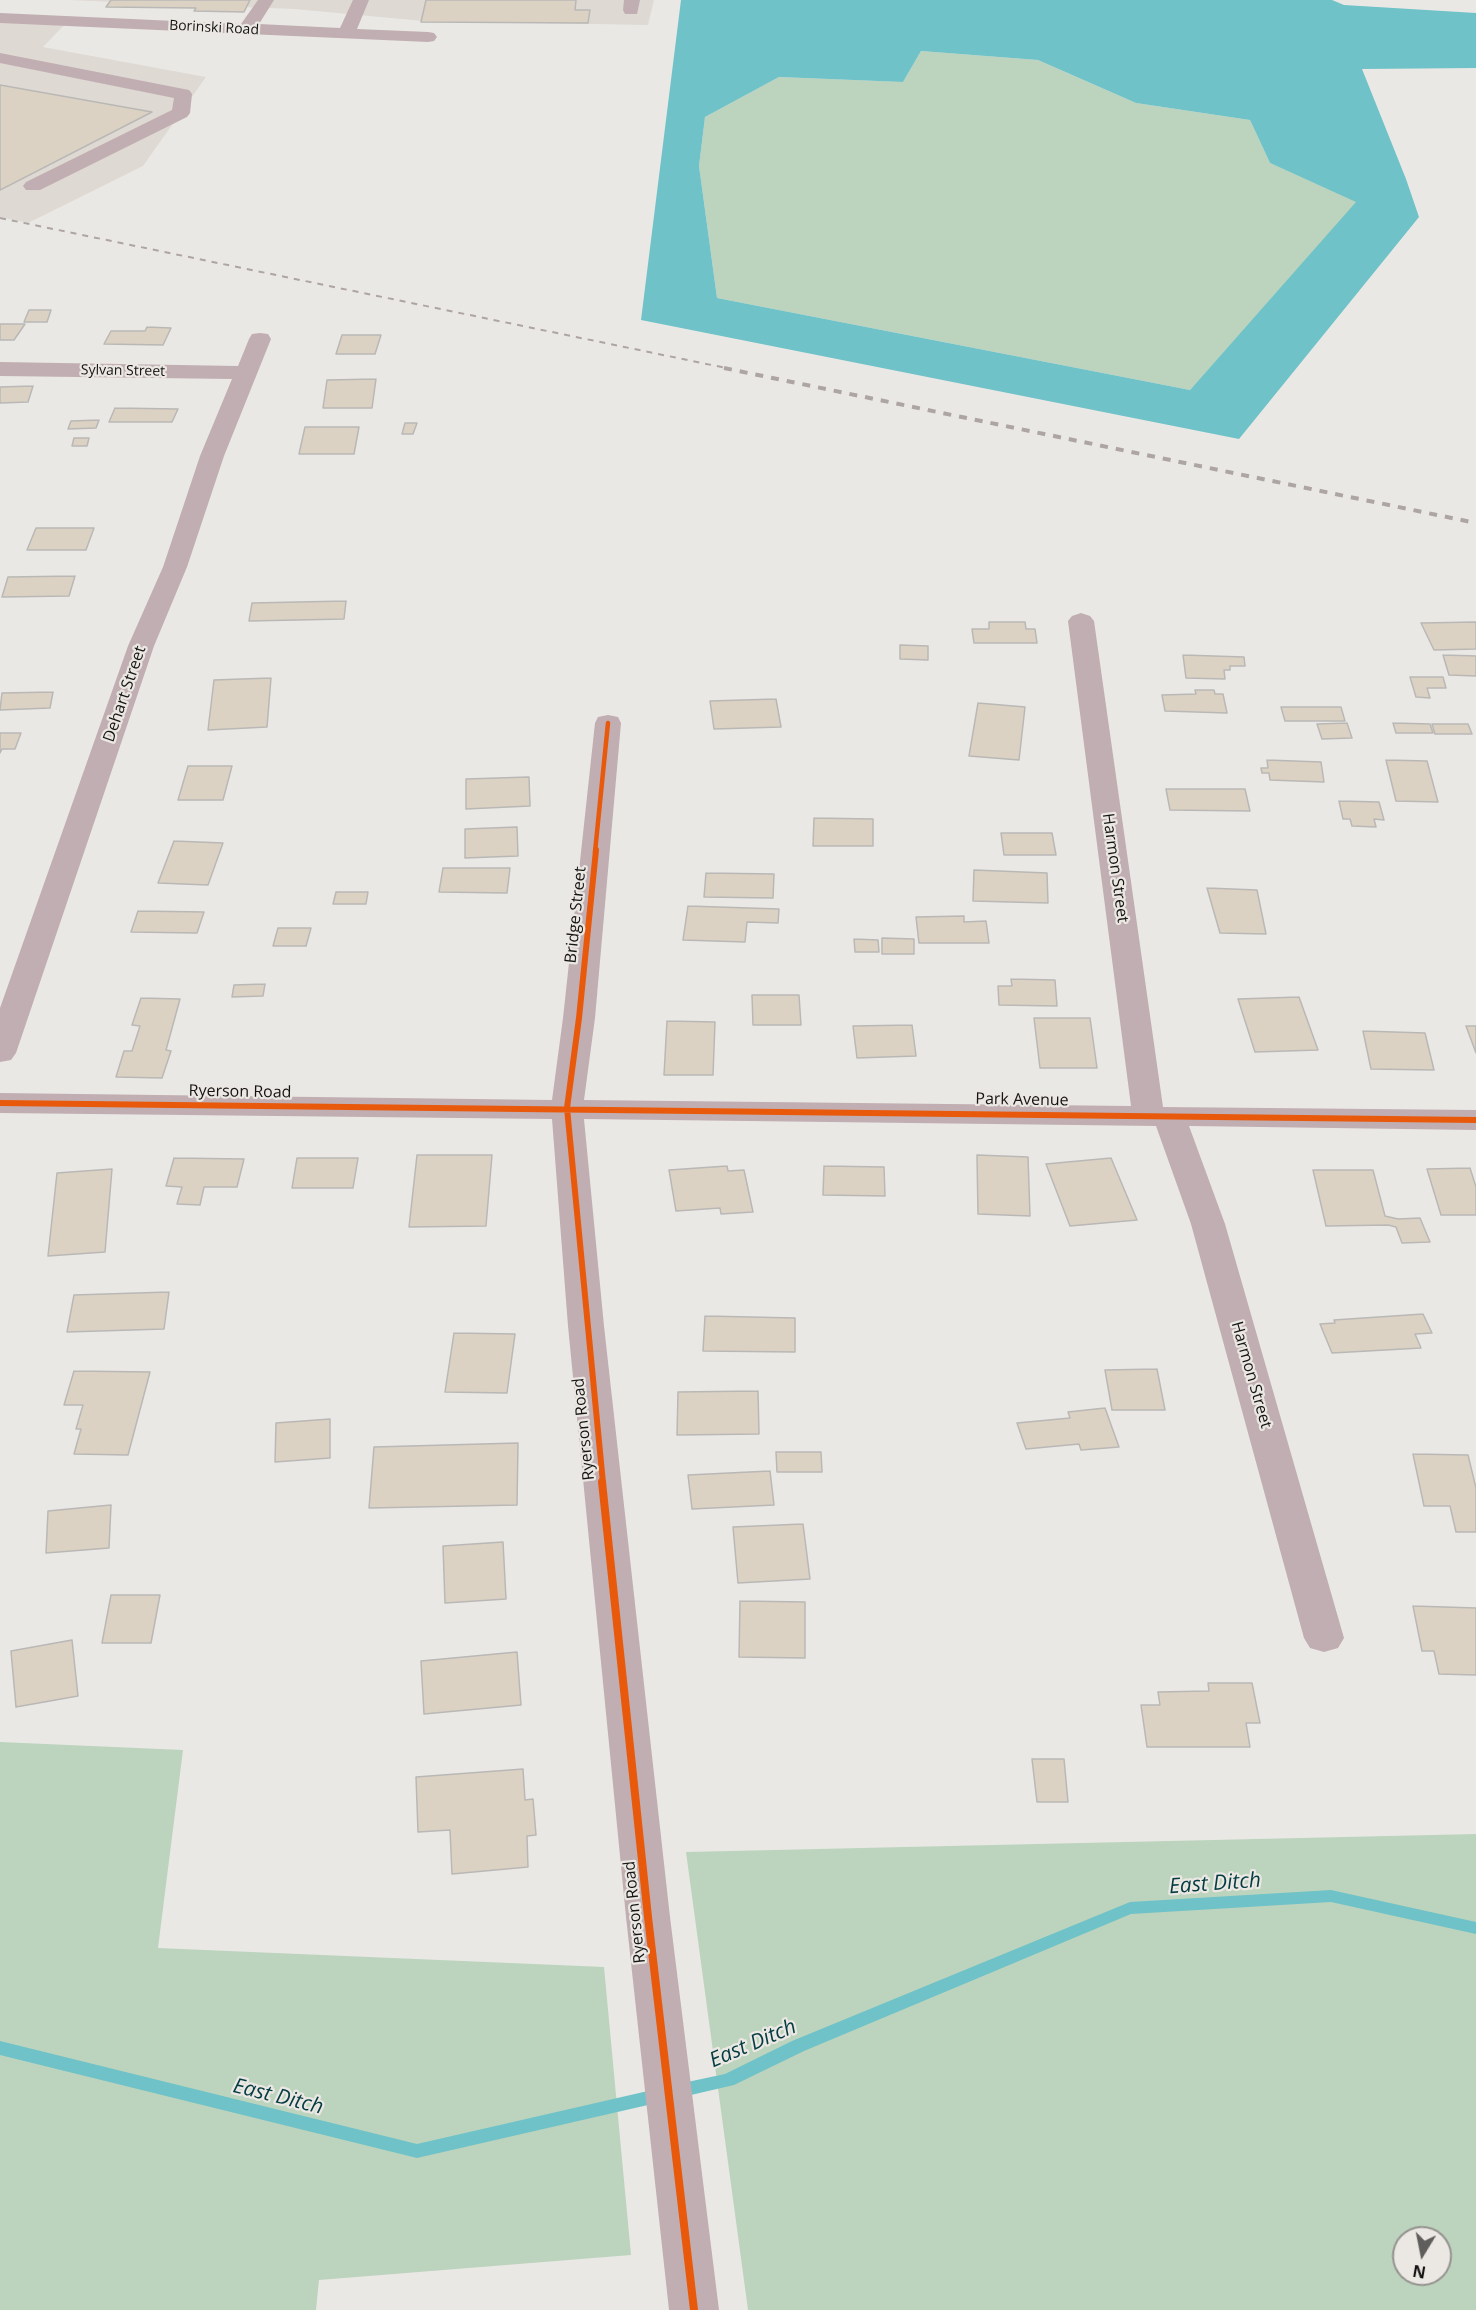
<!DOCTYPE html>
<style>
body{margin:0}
#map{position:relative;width:1476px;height:2310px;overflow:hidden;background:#eae8e5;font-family:"Open Sans",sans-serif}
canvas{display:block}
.north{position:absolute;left:1392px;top:2226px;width:60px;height:60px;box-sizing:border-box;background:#ebe8e4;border:2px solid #959390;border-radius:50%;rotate:190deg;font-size:16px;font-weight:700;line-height:24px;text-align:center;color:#151413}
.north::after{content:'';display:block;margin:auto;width:21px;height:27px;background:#605e5c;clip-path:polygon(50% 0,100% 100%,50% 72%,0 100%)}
</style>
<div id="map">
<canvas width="1476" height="2310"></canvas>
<div class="north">N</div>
</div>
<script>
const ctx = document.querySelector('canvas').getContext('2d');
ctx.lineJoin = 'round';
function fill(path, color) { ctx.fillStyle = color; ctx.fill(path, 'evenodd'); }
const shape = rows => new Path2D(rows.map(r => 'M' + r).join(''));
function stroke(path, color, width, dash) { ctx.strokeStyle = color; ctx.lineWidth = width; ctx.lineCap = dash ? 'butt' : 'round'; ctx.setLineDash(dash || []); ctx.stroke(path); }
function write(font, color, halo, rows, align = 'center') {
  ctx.font = font + ' "Open Sans",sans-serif'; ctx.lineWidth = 4.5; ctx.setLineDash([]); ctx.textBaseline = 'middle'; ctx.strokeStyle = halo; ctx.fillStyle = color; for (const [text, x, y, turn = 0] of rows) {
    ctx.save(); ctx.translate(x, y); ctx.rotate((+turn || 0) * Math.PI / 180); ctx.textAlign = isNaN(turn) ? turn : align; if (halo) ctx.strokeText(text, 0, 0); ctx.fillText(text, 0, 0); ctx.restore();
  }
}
const built = shape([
 [67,0,654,0,648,25,423,21,294,9],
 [0,18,68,21,43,47,206,77,143,166,28,223,0,217]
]);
const green = shape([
 [921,51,1038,60,1136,103,1250,120,1270,163,1357,202,1190,390,717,298,699,166,705,117,779,77,903,82],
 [0,1742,183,1750,158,1948,604,1967,631,2255,319,2280,316,2310,0,2310],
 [1476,1834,1476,2310,748,2310,686,1852],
 [1404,2238,1440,2238,1440,2274,1404,2274]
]);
const water = shape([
 [681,0,1332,0,1344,5,1476,13,1476,68,1362,69,1406,179,1419,217,1239,439,641,320],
 [921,51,1038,60,1136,103,1250,120,1270,163,1356,202,1190,390,717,298,699,166,705,117,779,77,903,82]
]);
const stream = shape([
 [1331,1890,1476,1922,1476,1934,1331,1902,1131,1914,804,2051,734,2085,678,2098,672,2096,670,2091,672,2086,678,2084,725,2074,792,2041,1130,1902,1331,1890],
 [0,2041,417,2144,661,2088,667,2090,669,2095,667,2100,661,2102,417,2158,0,2055,0,2041]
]);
const building = shape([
 [111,0,250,0,244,12,194,11,196,8,106,7,111,0],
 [426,0,576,0,575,10,590,10,588,23,421,22,426,0],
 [0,85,152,112,0,190,0,85],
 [29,310,51,310,47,322,24,322,29,310],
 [0,324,25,324,14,340,0,340,0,324],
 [147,327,171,328,163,345,104,344,111,331,145,331,147,327],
 [342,335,381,335,375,354,336,354,342,335],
 [376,379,372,408,323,408,327,380,376,379],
 [33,386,28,402,0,403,0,387,33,386],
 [115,408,178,409,172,422,109,422,115,408],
 [99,420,96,428,68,429,71,421,99,420],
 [405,423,417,423,413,434,402,434,405,423],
 [305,427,359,427,354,454,299,454,305,427],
 [74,438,89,438,87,446,72,446,74,438],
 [36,528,94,528,86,550,27,550,36,528],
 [75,576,69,596,2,597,8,577,75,576],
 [346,601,344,619,249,621,252,603,346,601],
 [989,622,1025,622,1026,629,1035,629,1037,643,974,643,972,629,989,629,989,622],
 [1476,622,1476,649,1434,650,1421,623,1476,622],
 [900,645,928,646,928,660,900,659,900,645],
 [1183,655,1244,657,1245,666,1230,666,1230,670,1224,670,1225,679,1186,678,1183,655],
 [1443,655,1476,656,1476,676,1449,675,1443,655],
 [1410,677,1443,677,1446,688,1427,688,1430,698,1416,697,1410,677],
 [271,678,267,727,208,730,214,680,271,678],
 [1195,690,1214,690,1215,694,1223,694,1227,713,1165,711,1162,695,1196,694,1195,690],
 [53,692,50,708,0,710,2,693,53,692],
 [776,699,781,727,714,729,710,701,776,699],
 [978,703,1025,707,1019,760,969,756,978,703],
 [1281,707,1341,707,1345,721,1285,721,1281,707],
 [1347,723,1352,738,1322,739,1317,724,1347,723],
 [1393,723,1430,724,1433,733,1396,733,1393,723],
 [1432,724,1468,724,1472,734,1435,734,1432,724],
 [0,733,21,733,15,749,2,749,0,753,0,733],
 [1267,760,1321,762,1324,782,1270,780,1269,773,1262,773,1261,768,1268,768,1267,760],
 [1386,760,1427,761,1438,802,1396,801,1386,760],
 [188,766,232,766,223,800,178,800,188,766],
 [529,777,530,806,466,809,466,779,529,777],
 [1166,789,1245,789,1250,811,1170,810,1166,789],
 [1339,801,1379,802,1384,820,1374,819,1376,827,1352,826,1350,819,1343,819,1339,801],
 [814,818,873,819,873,846,813,846,814,818],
 [517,827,518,856,465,858,465,829,517,827],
 [1001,833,1052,833,1056,855,1004,855,1001,833],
 [174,841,223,843,208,885,158,883,174,841],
 [443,868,510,868,507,893,439,892,443,868],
 [974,870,1047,873,1048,903,973,901,974,870],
 [706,873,774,874,773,898,704,897,706,873],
 [1207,888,1257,890,1266,934,1220,933,1207,888],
 [336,892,368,892,366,904,333,904,336,892],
 [688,906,779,909,778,923,747,922,745,942,683,940,688,906],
 [138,911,204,912,197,933,131,932,138,911],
 [964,916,964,922,986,921,989,943,919,943,916,917,964,916],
 [278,928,311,928,306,946,273,946,278,928],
 [882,938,914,939,914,954,882,954,882,938],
 [854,939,878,940,879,952,855,952,854,939],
 [1011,979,1055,980,1057,1006,999,1005,998,986,1012,986,1011,979],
 [265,984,263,996,232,997,234,985,265,984],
 [752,995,799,995,801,1025,753,1025,752,995],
 [1299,997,1318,1050,1255,1052,1238,999,1299,997],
 [141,998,180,999,166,1050,171,1051,162,1078,116,1077,124,1051,132,1051,140,1026,132,1025,141,998],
 [1034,1018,1090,1018,1097,1068,1040,1068,1034,1018],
 [667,1021,715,1022,713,1075,664,1075,667,1021],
 [912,1025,916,1056,857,1058,853,1026,912,1025],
 [1466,1026,1476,1026,1476,1053,1466,1026],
 [1363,1031,1425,1033,1434,1070,1371,1069,1363,1031],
 [417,1155,492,1155,486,1226,409,1227,417,1155],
 [977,1155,1028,1157,1030,1216,978,1214,977,1155],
 [174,1158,244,1159,237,1187,204,1187,200,1205,177,1204,182,1187,166,1186,174,1158],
 [297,1158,358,1158,353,1188,292,1188,297,1158],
 [1111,1158,1137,1220,1070,1226,1046,1164,1111,1158],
 [727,1166,728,1171,744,1170,753,1212,721,1214,720,1208,676,1211,669,1170,727,1166],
 [824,1166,884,1167,885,1196,823,1195,824,1166],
 [1470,1168,1476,1187,1476,1215,1441,1215,1427,1169,1470,1168],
 [112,1169,105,1252,48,1256,57,1173,112,1169],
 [1313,1170,1373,1170,1385,1216,1398,1219,1420,1218,1430,1242,1402,1243,1396,1227,1388,1225,1326,1226,1313,1170],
 [169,1292,164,1329,67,1332,74,1295,169,1292],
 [1423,1314,1432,1333,1415,1334,1421,1348,1332,1353,1320,1324,1335,1323,1334,1320,1423,1314],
 [705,1316,795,1318,795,1352,703,1351,705,1316],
 [454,1333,515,1334,507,1393,445,1392,454,1333],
 [1157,1369,1165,1410,1112,1410,1105,1370,1157,1369],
 [74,1371,150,1372,128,1455,74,1454,81,1429,76,1429,83,1405,64,1405,74,1371],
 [758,1391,759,1434,677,1435,678,1392,758,1391],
 [1105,1408,1119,1447,1081,1450,1079,1444,1026,1449,1017,1423,1070,1418,1068,1412,1105,1408],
 [330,1419,330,1458,275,1462,276,1423,330,1419],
 [518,1443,517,1505,369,1508,374,1447,518,1443],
 [776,1452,821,1452,822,1472,777,1472,776,1452],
 [1413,1454,1468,1455,1476,1488,1476,1532,1456,1532,1450,1506,1424,1506,1413,1454],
 [770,1471,774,1505,692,1509,688,1475,770,1471],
 [111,1505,109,1548,46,1553,48,1511,111,1505],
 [803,1524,810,1579,738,1583,733,1527,803,1524],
 [503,1542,506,1599,445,1603,443,1546,503,1542],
 [111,1595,160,1595,151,1643,102,1643,111,1595],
 [740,1601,805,1602,805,1658,739,1657,740,1601],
 [1413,1606,1476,1608,1476,1675,1439,1674,1434,1651,1422,1651,1413,1606],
 [72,1640,78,1696,16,1707,11,1651,72,1640],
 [517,1652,521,1705,424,1714,421,1661,517,1652],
 [1208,1683,1252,1683,1260,1723,1246,1723,1250,1747,1147,1747,1141,1705,1160,1705,1158,1692,1209,1691,1208,1683],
 [1032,1759,1064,1759,1068,1802,1037,1802,1032,1759],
 [523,1769,525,1800,533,1799,536,1835,527,1836,528,1867,452,1874,450,1830,418,1832,416,1777,523,1769]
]);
const minor = shape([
 [258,0,274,0,259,24,340,28,353,0,369,0,357,29,428,32,434,33,437,37,434,41,428,42,0,23,0,13,241,24,258,0],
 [624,0,640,0,637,14,625,14,623,10,624,0],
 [0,53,189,90,192,94,190,113,187,117,40,190,26,190,23,186,26,182,172,110,174,98,0,63,0,53],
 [260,333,268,334,271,339,224,456,187,567,154,646,16,1053,11,1060,0,1062,0,1008,128,646,163,567,200,456,232,379,0,376,0,362,238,366,249,339,252,334,260,333],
 [1081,613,1090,616,1094,621,1163,1107,1476,1110,1476,1130,1189,1126,1225,1224,1344,1638,1338,1648,1324,1652,1310,1648,1304,1638,1191,1224,1156,1126,584,1119,604,1326,670,1917,719,2310,669,2310,626,1917,568,1326,552,1119,0,1113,0,1093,552,1100,563,1018,595,723,598,717,608,715,618,717,621,723,595,1018,584,1100,1131,1106,1068,621,1072,616,1081,613]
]);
const railFar1 = shape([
 [0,218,731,369]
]);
const rail = shape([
 [724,368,1476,523]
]);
const cyclewayFar2 = shape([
 [595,852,608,723]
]);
const cyclewayFar1 = shape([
 [596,850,579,1018,567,1108,603,1483],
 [0,1103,1476,1120]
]);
const cycleway = shape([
 [602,1482,648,1917,694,2310]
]);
const farStreetnames = [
 ["Borinski Road",214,28,3],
 ["Sylvan Street",123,371,1]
];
const streetNames = [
 ["Dehart Street",125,694,-71],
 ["Harmon Street",1115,868,82],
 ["Bridge Street",576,915,-84],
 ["Ryerson Road",240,1092,1],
 ["Park Avenue",1022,1100,1],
 ["Harmon Street",1251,1375,74],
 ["Ryerson Road",584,1429,-96],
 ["Ryerson Road",635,1912,-96]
];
const nearWaternames = [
 ["East Ditch",1215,1884,-4],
 ["East Ditch",753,2044,-23],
 ["East Ditch",278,2097,14]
];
fill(built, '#ded9d2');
fill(green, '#bcd4bd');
fill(water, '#6fc2c8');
fill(stream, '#6fc2c8');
fill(building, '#dcd2c3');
stroke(building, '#b9b8b6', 1.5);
fill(minor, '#c1aeb2');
stroke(railFar1, '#ada4a4', 2, [6, 6]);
stroke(rail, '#ada4a4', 4, [8, 8]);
stroke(cyclewayFar2, '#e8590c', 4.5);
stroke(cyclewayFar1, '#e8590c', 6);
stroke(cycleway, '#e8590c', 8);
write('14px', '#151413', '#ebe8e4', farStreetnames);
write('16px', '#151413', '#ebe8e4', streetNames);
write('italic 21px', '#043c41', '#ebe8e4', nearWaternames);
</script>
